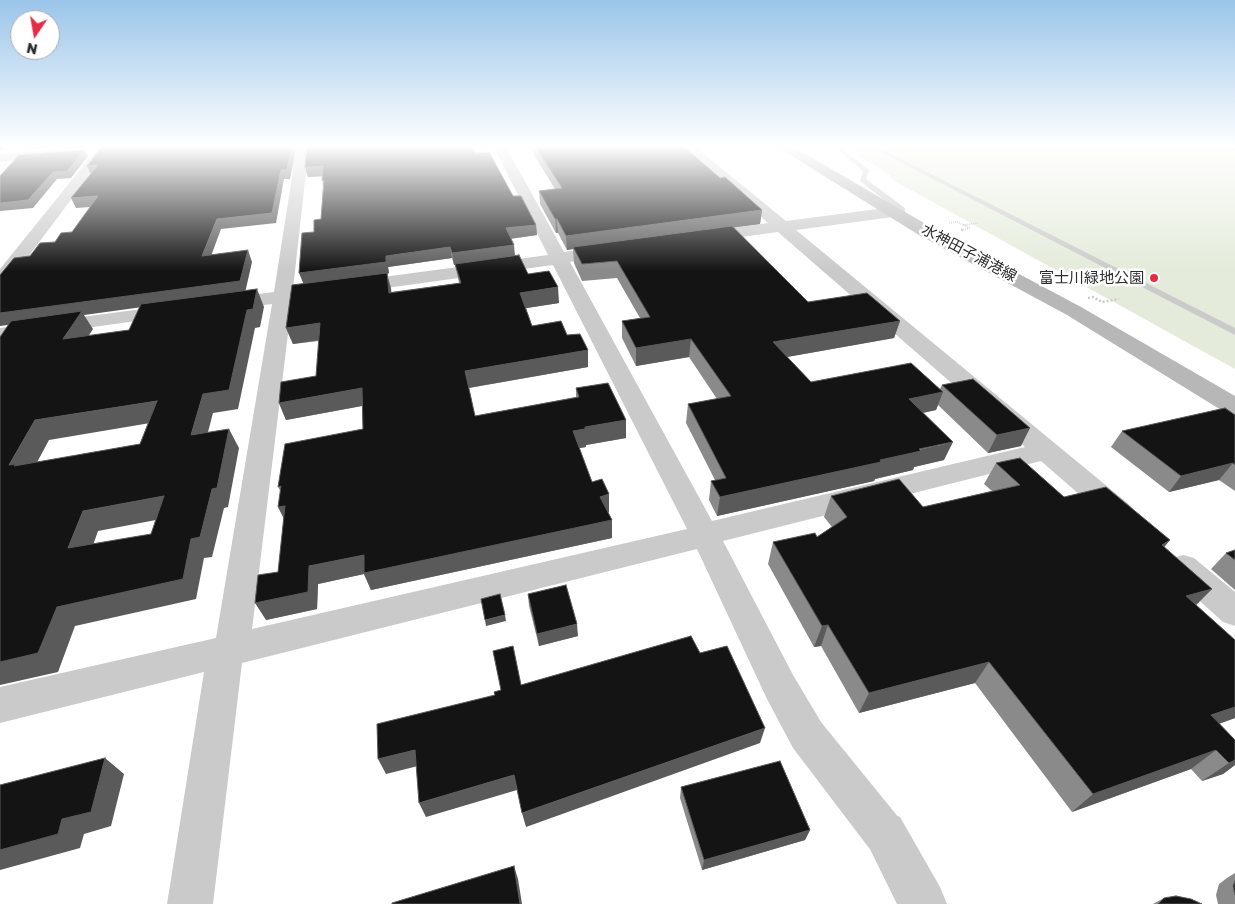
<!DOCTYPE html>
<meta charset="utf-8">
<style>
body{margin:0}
#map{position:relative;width:1235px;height:904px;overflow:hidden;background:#fff;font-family:"Golos Text",sans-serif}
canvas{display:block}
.north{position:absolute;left:10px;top:10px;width:50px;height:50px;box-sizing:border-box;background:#fff;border:1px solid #ababab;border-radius:50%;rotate:192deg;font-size:14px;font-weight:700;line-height:20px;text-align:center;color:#2d2d2d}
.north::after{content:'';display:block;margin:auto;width:18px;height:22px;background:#e72b45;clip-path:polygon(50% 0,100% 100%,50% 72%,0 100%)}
</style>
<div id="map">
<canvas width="1235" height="904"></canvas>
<div class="north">N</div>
</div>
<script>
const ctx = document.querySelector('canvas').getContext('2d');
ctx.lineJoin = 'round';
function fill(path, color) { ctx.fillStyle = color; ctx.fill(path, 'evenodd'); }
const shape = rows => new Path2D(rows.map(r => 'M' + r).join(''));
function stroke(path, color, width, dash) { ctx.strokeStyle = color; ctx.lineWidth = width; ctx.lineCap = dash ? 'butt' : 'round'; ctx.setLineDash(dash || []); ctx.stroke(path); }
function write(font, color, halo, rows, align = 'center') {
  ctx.font = font + ' "Golos Text","Noto Sans JP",sans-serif'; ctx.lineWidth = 5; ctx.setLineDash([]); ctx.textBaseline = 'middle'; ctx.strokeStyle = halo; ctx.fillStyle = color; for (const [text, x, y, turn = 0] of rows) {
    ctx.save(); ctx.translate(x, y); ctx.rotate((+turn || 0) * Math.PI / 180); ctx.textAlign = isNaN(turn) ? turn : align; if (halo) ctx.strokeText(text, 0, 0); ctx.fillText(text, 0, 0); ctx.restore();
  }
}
const green = shape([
 [830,145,1235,145,1235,369,891,179,890,175,841,145]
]);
const pathFar1 = shape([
 [949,223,957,222,964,225],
 [970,228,964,225,978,223],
 [961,230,968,229]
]);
const path = shape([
 [961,230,963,230],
 [1088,298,1093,297,1102,302,1119,299]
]);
const service = shape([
 [832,145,838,145,869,170,866,179,905,208,905,212,890,214,890,210,896,209,860,181,863,171,832,145],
 [867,145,874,145,1235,328,1235,335,867,145]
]);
const minor = shape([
 [100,145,112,145,7,285,0,287,0,269,100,145],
 [297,145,309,145,293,289,548,255,493,145,505,145,564,252,608,245,614,246,617,250,614,254,570,262,712,521,1025,447,778,232,703,242,697,241,695,237,697,233,703,232,768,223,680,145,693,145,786,221,893,207,899,209,901,212,899,215,893,217,796,230,1131,506,1135,514,1131,522,1121,525,1111,522,1041,461,723,541,793,675,821,722,899,818,905,833,899,848,884,854,869,848,793,748,767,699,697,549,242,663,213,904,167,904,204,672,0,723,0,687,216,638,272,304,226,310,219,308,216,304,219,300,226,298,274,292,297,145],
 [553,265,687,529,252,629,292,301,553,265],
 [53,149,58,150,60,153,58,156,0,162,0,154,53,149],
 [172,305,179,307,182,311,179,315,0,340,0,328,172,305],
 [1183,555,1194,558,1235,592,1235,626,1223,622,1172,576,1167,567,1172,558,1183,555]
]);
const tertiary = shape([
 [884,811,900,817,940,887,947,904,897,904,862,833,868,817,884,811]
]);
const secondary = shape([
 [774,145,790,145,931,227,1081,307,1235,396,1235,415,1226,413,1067,315,919,235,774,145]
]);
const wall = shape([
 [528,145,682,145,720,178,762,210,760,224,734,227,808,302,900,321,894,338,787,357,811,382,940,389,942,385,1021,446,988,453,938,405,936,410,923,413,944,460,914,467,913,470,875,479,874,481,717,516,709,500,711,481,715,480,686,423,688,404,717,399,689,357,636,366,622,338,622,321,640,318,617,278,582,281,574,263,573,249,567,250,558,233,556,233,540,204,539,191,555,189],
 [475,153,513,196,536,225,537,235,511,239,515,256,528,274,559,303,526,308,532,326,567,335,588,350,588,367,469,388,475,416,576,397,576,388,626,420,626,438,586,445,586,447,579,448,592,482,609,512,608,512,612,520,612,538,371,590,364,574,318,584,317,609,266,620,278,572,284,518,278,507,281,492,278,487,363,429,362,406,286,420,279,403,316,376,319,341,293,344,286,328,303,284,314,232,321,219,323,186,322,176,308,177,305,167],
 [452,258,454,265,455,264,459,283,391,292,387,274,389,273,388,267],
 [1235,415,1235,491,1219,480,1169,492,1111,447,1122,431],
 [996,463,1164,547,1212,589,1196,605,1235,640,1235,718,1219,724,1235,740,1235,765,1223,774,1202,781,1191,769,1072,812,975,683,859,713,821,646,814,647,768,564,773,542,817,537,832,527,824,517,831,496,923,507,992,491,984,484],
 [1235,550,1235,590,1211,569,1226,553],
 [528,594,578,636,539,646,529,606],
 [681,787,810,830,805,840,702,870,680,798],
 [1235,873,1235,904,1218,904,1216,895,1219,884,1227,878],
 [1164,898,1202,904,1153,904]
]);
const shadedWall = shape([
 [0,145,8,145,0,151],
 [31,145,83,145,34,149],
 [292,145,297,145,290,179,284,179,276,223,221,229,207,267,202,256,217,219,281,170],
 [84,150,88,156,71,178,57,179,33,208,0,211,0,203,53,172],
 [98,165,92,176,87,166],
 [323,166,326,176,308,177,305,167],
 [98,196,103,206,76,208,71,198],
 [762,210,760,224,574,249,573,247,573,249,567,250,566,236],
 [555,219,557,219,558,233,556,233],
 [536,225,537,235,507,239,506,228],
 [514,245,515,257,454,265,452,253],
 [450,247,452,258,388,267,389,273,387,274,391,288,393,309,304,285,299,273,386,256],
 [248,250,252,262,245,293,84,315,93,329,75,357,63,339,79,315,0,326,0,313],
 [558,287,559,303,521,309,520,293],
 [257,289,264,307,260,327,255,328,238,409,213,413,202,455,191,435,203,394],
 [900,321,894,338,770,360,773,342],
 [320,323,326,339,293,344,286,328],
 [691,339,689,357,636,366,636,348],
 [588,350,588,367,468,388,465,371],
 [362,388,367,405,286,420,279,403],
 [943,392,936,410,902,417,909,399],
 [157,401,168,420,49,440,28,479,9,465,35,420],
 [626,420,626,438,586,445,586,447,574,449,573,431,585,427],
 [1030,428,1021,446,988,453,997,435],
 [229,429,239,448,228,507,224,508,212,557,204,558,196,599,75,626,58,672,0,685,0,662,57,607,191,539,212,489],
 [953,442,944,460,914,467,913,470,875,479,874,481,717,516,720,497],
 [1233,463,1219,480,1169,492,1181,476],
 [609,494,609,512,601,515,600,497],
 [164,496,177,516,98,531,85,568,68,548,83,511],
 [285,506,287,525,278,507],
 [612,520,612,538,371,590,364,574,318,584,317,609,266,620,255,603,309,566,364,555],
 [1170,540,1152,562,1162,545],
 [1212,589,1191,610,1186,596],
 [505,615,506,621,486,626,485,620],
 [577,624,578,636,539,646,537,634],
 [828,625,821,646,814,647,822,626],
 [989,662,975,683,859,713,869,693],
 [1235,707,1235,718,1187,735,1211,715],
 [765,728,760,743,526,827,522,813],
 [415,750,422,765,386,774,378,759],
 [1216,750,1191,769,1072,812,1093,794],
 [105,758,124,774,111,826,84,834,80,848,0,870,0,850,62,819],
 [1235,760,1235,765,1223,774,1202,781,1229,763],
 [514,775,517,790,426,817,419,803],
 [810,830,805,840,702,870,704,860],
 [514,866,518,879,522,904,520,904]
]);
const building = shape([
 [103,145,292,145,287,169,281,170,272,213,217,219,202,256,248,250,240,281,0,313,0,275,14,258,30,256,40,243,55,242,61,233,72,232,98,196,71,198,98,165,87,166,103,145],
 [307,145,472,145,475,153,489,152,513,196,521,196,536,225,506,228,514,245,452,253,450,247,386,256,386,262,299,273,302,233,314,232,314,220,321,219,324,180,322,181,323,166,305,167,307,145],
 [534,145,682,145,720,178,725,177,762,210,566,236,557,219,555,219,539,191,562,188,534,145],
 [84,150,67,171,53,172,28,200,0,203,0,176,19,155,84,150],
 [732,226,808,302,867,293,900,321,773,342,811,382,911,363,943,392,909,399,953,442,919,449,921,451,880,460,881,462,720,497,711,481,726,478,688,404,731,396,691,339,636,348,622,321,650,317,617,261,582,264,573,247,732,226],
 [519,255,528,274,549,271,558,287,520,293,532,326,561,321,567,335,580,334,588,350,465,371,475,416,579,397,576,388,608,383,626,420,585,427,585,429,573,431,592,482,602,479,609,494,600,497,612,520,364,573,364,555,309,566,308,592,255,603,258,575,278,572,285,506,278,507,281,486,278,487,285,444,363,429,362,388,279,403,281,382,316,376,320,323,286,328,292,285,387,273,389,293,461,283,455,264,519,255],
 [257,289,253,309,247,310,229,390,203,394,191,435,229,429,217,488,212,489,200,537,191,539,183,579,57,607,38,653,0,662,0,337,11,321,82,311,63,339,129,330,141,304,257,289],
 [157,401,140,444,14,466,16,464,9,465,35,420,157,401],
 [164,496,151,534,68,548,83,511,164,496],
 [973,379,1030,428,997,435,942,385,973,379],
 [1225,408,1235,415,1235,465,1233,463,1181,476,1122,431,1225,408],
 [1020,458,1064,497,1106,487,1170,540,1162,545,1212,589,1186,596,1235,640,1235,707,1211,715,1235,740,1235,760,1229,763,1216,750,1093,794,989,662,869,693,828,625,822,626,773,542,815,533,817,537,847,517,831,496,899,479,923,507,1020,485,996,463,1020,458],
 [1235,550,1235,560,1226,553,1235,550],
 [566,585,577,624,537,634,528,594,566,585],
 [500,594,505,615,485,620,481,599,500,594],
 [691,636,700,653,727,646,765,728,522,813,514,775,419,803,415,750,378,759,377,724,495,695,494,692,501,690,493,651,513,646,521,685,691,636],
 [105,758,91,812,62,819,58,834,0,850,0,785,105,758],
 [780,761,810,830,704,860,681,787,780,761],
 [514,866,520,904,392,904,392,903,514,866],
 [1235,881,1235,895,1233,886,1235,881],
 [1176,896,1191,899,1202,904,1158,904,1164,898,1176,896]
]);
const markers = [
 [1154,278,5,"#e72b45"]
];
const farStreetnames = [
 ["水神田子浦港線",969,253,28]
];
const farPoinames = [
 ["富士川緑地公園",1144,278]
];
fill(green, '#e4ebda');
stroke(pathFar1, '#cacaca', 2, [1, 1]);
stroke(path, '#cacaca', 2.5, [2, 2]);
fill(service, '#cacaca');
fill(minor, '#cacaca');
fill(tertiary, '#cacaca');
fill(secondary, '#b7b7b7');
fill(wall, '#8a8a8a');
fill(shadedWall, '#5a5a5a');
fill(building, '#141414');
stroke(building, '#5a5a5a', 1);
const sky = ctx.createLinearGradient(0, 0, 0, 271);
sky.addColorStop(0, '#9ac5e9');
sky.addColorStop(0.54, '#fff');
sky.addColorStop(1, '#ffffff00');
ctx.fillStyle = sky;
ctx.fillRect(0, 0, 1235, 271);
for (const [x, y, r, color] of markers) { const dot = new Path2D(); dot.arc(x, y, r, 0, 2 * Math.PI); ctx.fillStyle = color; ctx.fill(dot); stroke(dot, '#fff', 2); }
write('15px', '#2d2d2d', '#fff', farStreetnames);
write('15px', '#2d2d2d', '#fff', farPoinames, 'right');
</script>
